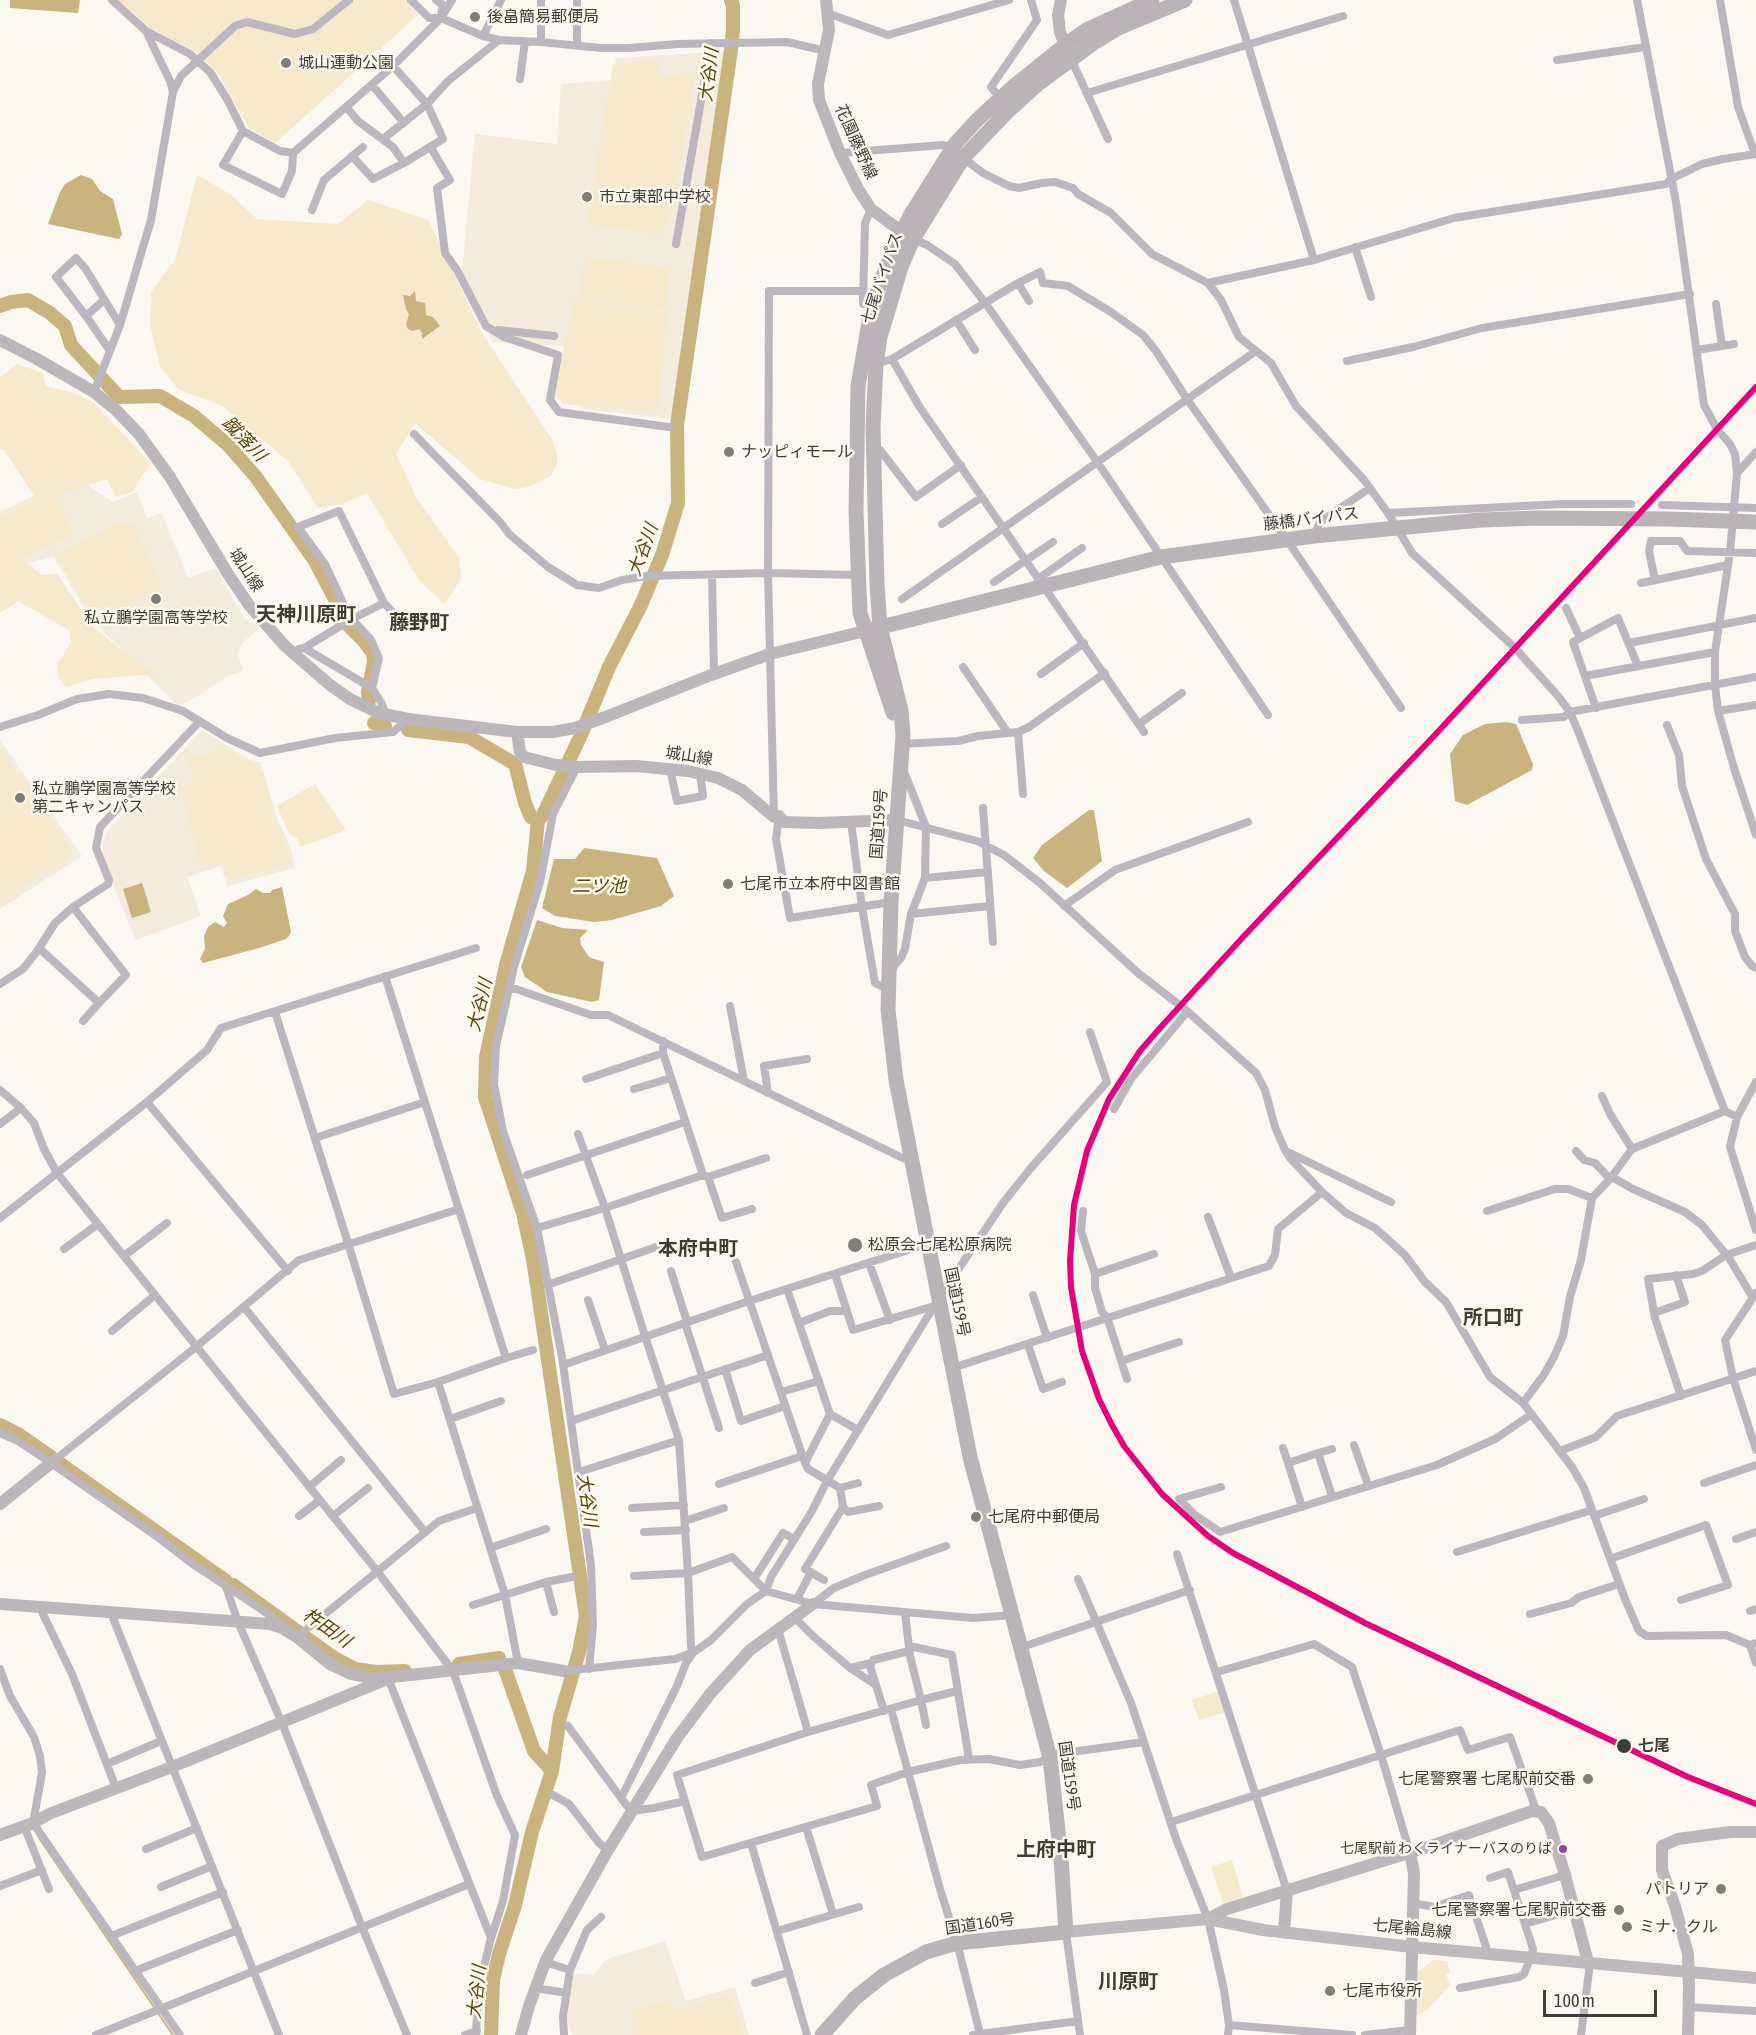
<!DOCTYPE html>
<meta charset="utf-8">
<style>
body{margin:0}
#map{position:relative;width:1756px;height:2035px;overflow:hidden;background:#fbf8f1;font-family:"Asap Condensed",sans-serif}
canvas{display:block}
.scale{position:absolute;left:1543px;top:1990px;width:114px;height:27px;box-sizing:border-box;border:3px solid #3f3d37;border-top:0;padding-left:8px;font-size:18px;line-height:21px;white-space:nowrap;color:#3f3d37;-webkit-text-stroke:4px #fff9ed;paint-order:stroke}
</style>
<div id="map">
<canvas width="1756" height="2035"></canvas>
<div class="scale">100 m</div>
</div>
<script>
const ctx = document.querySelector('canvas').getContext('2d');
ctx.lineJoin = 'round';
function fill(path, color) { ctx.fillStyle = color; ctx.fill(path, 'evenodd'); }
const shape = rows => new Path2D(rows.map(r => 'M' + r).join(''));
function stroke(path, color, width, dash) { ctx.strokeStyle = color; ctx.lineWidth = width; ctx.lineCap = dash ? 'butt' : 'round'; ctx.setLineDash(dash || []); ctx.stroke(path); }
function write(font, color, halo, rows, align = 'center') {
  ctx.font = font + ' "Asap Condensed","Noto Sans JP",sans-serif'; ctx.lineWidth = 5; ctx.setLineDash([]); ctx.textBaseline = 'middle'; ctx.strokeStyle = halo; ctx.fillStyle = color; for (const [text, x, y, turn = 0] of rows) {
    ctx.save(); ctx.translate(x, y); ctx.rotate((+turn || 0) * Math.PI / 180); ctx.textAlign = isNaN(turn) ? turn : align; if (halo) ctx.strokeText(text, 0, 0); ctx.fillText(text, 0, 0); ctx.restore();
  }
}
const built = shape([
 [729,51,697,250,678,420,584,409,573,401,581,347,493,342,461,282,475,134,557,144,561,84,613,80,616,58],
 [79,479,113,502,137,492,147,518,162,513,188,578,215,568,245,619,260,628,243,642,237,655,244,670,226,677,203,693,178,706,91,619,54,557,6,567,0,553,0,512,51,487],
 [202,730,250,760,261,762,276,815,291,849,295,868,227,886,221,866,187,877,201,916,136,940,113,885,103,854,103,842,108,830],
 [0,740,82,856,0,909],
 [665,1941,686,2001,735,1987,749,2035,572,2035,567,2018,572,1973,594,1975,605,1960]
]);
const green = shape([
 [118,0,407,0,418,15,275,143,249,128,218,73,196,52,150,28],
 [659,60,659,76,695,73,672,214,658,234,587,224,613,65],
 [197,175,230,194,257,219,338,224,368,200,428,220,482,333,553,441,557,454,557,465,551,476,528,487,515,489,480,479,415,423,396,454,417,499,459,557,461,579,444,604,419,580,367,493,342,504,318,508,288,461,222,406,178,389,160,366,150,325,151,292,175,260],
 [584,257,670,268,665,310,579,299],
 [575,300,667,313,658,406,651,411,564,404,553,394],
 [17,364,43,373,46,386,75,393,94,403,151,464,142,475,134,491,116,497,107,479,56,496,74,534,21,559,42,575,57,574,92,626,119,648,156,674,92,679,66,687,59,679,57,665,71,643,69,630,18,601,0,613,0,517,37,500,4,450,0,449,0,377],
 [121,522,135,526,161,587,117,611,105,605,92,613,56,555],
 [0,748,73,853,0,901],
 [226,748,247,762,259,765,273,813,291,864,230,880,224,865,200,863,180,787,195,783,188,759],
 [315,784,346,830,300,847,298,839,289,834,277,806],
 [1219,1691,1226,1712,1199,1720,1192,1700],
 [1232,1860,1243,1897,1223,1903,1211,1867],
 [1433,1960,1447,1961,1450,1973,1446,1974,1450,1985,1429,2008,1419,2015,1415,2014,1418,1972],
 [724,1996,733,2001,743,2035,632,2035,634,2011,670,2000,675,2012]
]);
const water = shape([
 [10,0,80,0,78,13,10,8],
 [81,175,92,179,100,191,113,199,122,234,119,239,48,224,60,192,65,184],
 [415,291,416,301,425,303,426,315,433,317,440,326,422,339,422,333,419,329,413,331,408,329,406,325,409,314,406,309,403,295,410,296],
 [1506,722,1516,724,1533,764,1532,770,1467,805,1455,801,1450,754,1463,735,1485,724],
 [1089,810,1094,810,1102,861,1067,888,1044,871,1033,858,1042,845],
 [584,848,657,858,674,896,661,906,612,920,594,922,555,916,542,908,554,859,575,859],
 [142,883,151,912,132,918,123,889],
 [282,887,291,932,289,936,286,939,259,948,203,963,200,959,205,949,204,936,208,927,215,922,224,927,227,923,223,916,228,904,248,895,256,889,263,893,270,893,272,890],
 [537,920,562,928,588,930,580,938,581,945,589,957,604,962,599,1000,592,1002,547,992,525,977,521,967]
]);
const stream = shape([
 [39,1838,173,2035]
]);
const river = shape([
 [0,306,11,302,28,300,50,313,65,326,71,345,119,397,160,396,194,416,228,445,256,477,315,561,349,626,364,641,373,653,374,662,368,692,369,701],
 [374,723,385,726],
 [408,730,469,737,515,764,525,803,531,817,538,820],
 [0,1425,18,1434,51,1457],
 [59,1463,226,1581],
 [233,1585,334,1658,355,1669,376,1672,405,1671],
 [459,1664,499,1658],
 [505,1669,534,1751,552,1771],
 [491,2035,493,1980,499,1954,515,1905,532,1832,552,1771,560,1717,579,1652,586,1616,533,1259,523,1213,485,1097,486,1057,506,965,533,871,538,820,543,815,581,735,609,667,641,605,662,555,678,503,677,425,731,50,733,30,733,6,731,0]
]);
const street = shape([
 [112,0,146,31,170,81,173,92],
 [411,0,429,18,441,18,483,36,499,40,541,42,601,48,629,48,678,44,787,42,826,51],
 [436,0,443,5,441,15],
 [541,0,541,42],
 [1234,0,1314,260],
 [1637,0,1676,202,1704,405,1717,429,1730,444,1735,454,1737,473,1734,507,1730,552,1715,652,1715,685,1718,711,1734,768,1756,835],
 [1720,0,1738,107,1755,154],
 [827,13,888,35,1009,0],
 [146,31,190,54,210,72,227,99,243,131,280,151,293,153,393,66,441,18,452,0],
 [483,36,501,0],
 [577,45,577,0],
 [1071,59,1108,139],
 [1557,60,1645,47],
 [520,79,525,41],
 [372,85,404,123],
 [1087,93,1343,16],
 [1000,98,991,87,1037,20,1031,0],
 [347,108,358,121,393,147,404,163,443,139,427,104,393,66],
 [243,131,223,165,282,194,292,171,293,153],
 [383,139,427,104,448,81,499,40],
 [431,148,450,180,437,188,445,253,457,270,486,326,504,337,558,355,550,400,559,412,669,427],
 [840,153,943,145,953,148],
 [352,156,373,179,404,163],
 [963,158,983,173,1009,186,1019,188,1042,183,1055,182,1073,188,1078,194,1111,213,1152,254,1208,283,1221,300,1239,337,1271,363,1296,406,1364,480,1388,513,1412,553,1514,647,1558,696,1570,712,1580,736,1723,1106,1725,1111,1737,1117],
 [871,209,865,223,863,304,873,307],
 [312,210,324,180,363,147],
 [913,239,927,245,955,264,986,304,1098,463,1268,715],
 [676,244,711,43],
 [1355,247,1371,297],
 [1018,283,1029,301],
 [1208,283,1314,260,1454,218,1666,184,1671,179,1702,164,1723,159,1756,154],
 [104,300,86,316,56,277,76,258,85,268,120,325],
 [1716,304,1722,346],
 [86,316,110,351],
 [956,320,975,350],
 [498,330,554,336],
 [1697,350,1734,344],
 [892,359,919,406,1144,732],
 [1347,361,1413,347,1482,328,1690,294],
 [876,364,892,359,1018,283,1040,272,1043,283,1068,286,1111,312,1143,335,1156,351,1187,399,1287,540,1401,708],
 [94,392,120,325,151,220,173,92,181,76,235,26,247,22,295,34,313,29,349,0],
 [414,434,501,523,509,534,548,567,577,585,599,588,622,580,647,576,768,573,859,575],
 [873,451,880,450,916,497,961,465],
 [1737,473,1756,452],
 [1662,505,1756,508],
 [1388,513,1562,504,1631,504],
 [942,524,982,497],
 [1314,536,1320,522,1370,488],
 [712,575,714,673],
 [1038,579,1082,548],
 [1655,580,1649,551,1651,541,1680,541,1687,551,1756,553],
 [994,582,1053,542],
 [1641,583,1728,565],
 [902,599,1256,351],
 [384,603,402,622],
 [1566,608,1580,638],
 [1629,643,1756,618],
 [304,648,352,619,384,603,339,511,298,527,325,564,349,616,352,619,371,640,379,658,372,688],
 [299,649,304,648,372,688,382,704,385,714],
 [963,667,1008,733],
 [1041,674,1084,643],
 [1585,676,1715,652],
 [1596,708,1573,642,1618,618,1638,666],
 [1718,711,1756,705],
 [1522,720,1564,717,1570,712,1756,677],
 [1139,724,1182,693],
 [1667,725,1679,755,1682,786,1700,841,1706,859,1735,914,1735,931,1745,957,1752,966,1756,968],
 [0,727,38,715,77,699,109,694,143,698,183,711,227,738,260,753,335,738,393,732,408,719],
 [1018,732,1023,794],
 [901,744,958,741,978,736,1018,732,1029,727,1105,673],
 [577,767,553,814,540,882,514,967,496,1046,494,1084,503,1131,537,1228,562,1357,591,1565,593,1625,589,1669],
 [670,769,677,801,703,796,700,774],
 [983,808,993,942],
 [779,816,776,839,790,918,891,902],
 [774,817,768,573,769,291,863,291],
 [897,820,977,841,1004,855,1040,883,1138,973,1186,1010,1256,1073,1265,1090,1275,1127,1285,1150,1290,1158,1322,1192,1346,1213,1375,1228,1405,1255,1425,1282,1446,1302,1490,1377,1523,1403,1572,1467,1584,1488,1625,1599,1639,1631,1647,1636,1726,1635,1750,1645,1756,1643],
 [851,822,862,907,875,983,889,990],
 [925,878,988,872],
 [1064,906,1115,870,1248,822],
 [911,914,990,906],
 [39,948,99,1003,126,975,73,907],
 [890,971,901,958,905,949,911,914,925,878,926,827,903,769],
 [0,984,23,969,38,950,55,923,73,907,108,884,109,880,96,848,100,827,199,722],
 [510,987,591,1015,608,1015,911,1162],
 [730,1006,744,1081],
 [275,1012,348,1243,394,1394,438,1382,506,1358,385,976],
 [83,1021,99,1003],
 [663,1041,663,1053,703,1175,708,1177,722,1218,752,1209],
 [586,1079,663,1053],
 [1756,1082,1737,1117,1730,1147,1756,1230],
 [634,1089,671,1078],
 [0,1090,21,1108,34,1123,44,1149,57,1173,377,1571,453,1671,497,1796,515,1835,503,1901,491,1938,478,1991,476,2035],
 [768,1093,764,1066,807,1059],
 [1602,1096,1610,1114,1632,1149],
 [147,1102,288,1271],
 [1114,1109,1131,1079,1187,1012],
 [0,1124,21,1108],
 [578,1134,605,1208,645,1336,679,1440,688,1573,732,1557,766,1591,813,1604,973,1618,1013,1615],
 [315,1138,425,1102],
 [1576,1151,1584,1160,1595,1163,1610,1179],
 [1288,1152,1391,1202],
 [527,1175,685,1122],
 [708,1177,766,1158],
 [1612,1177,1633,1189,1685,1212,1702,1225,1729,1258,1753,1298],
 [1083,1211,1081,1231,1095,1274,1095,1288,1102,1312,1107,1317,1127,1379],
 [1487,1211,1555,1189,1568,1189,1592,1198],
 [1208,1217,1231,1278],
 [0,1218,147,1102,207,1050,221,1028,476,948],
 [537,1228,605,1208,703,1175],
 [64,1249,98,1224],
 [124,1256,167,1223],
 [736,1262,805,1463,808,1469,840,1488],
 [869,1263,890,1320],
 [671,1271,687,1322],
 [835,1274,853,1330,934,1306],
 [1095,1274,1154,1254],
 [547,1285,659,1246],
 [787,1289,830,1414],
 [1756,1293,1725,1340,1733,1378,1756,1450],
 [1033,1295,1047,1338],
 [588,1300,605,1350],
 [244,1307,425,1532],
 [1654,1313,1685,1302,1676,1275],
 [685,1323,719,1428],
 [799,1323,830,1311,847,1311],
 [112,1331,155,1295],
 [1028,1345,1043,1389,1062,1382],
 [506,1358,533,1350],
 [1121,1361,1179,1342],
 [563,1365,749,1301,927,1244],
 [952,1368,1269,1266,1275,1255,1278,1229,1322,1192],
 [725,1369,741,1421,785,1406],
 [438,1382,505,1595,518,1663],
 [781,1392,819,1381],
 [1681,1396,1655,1318,1648,1279,1693,1274,1702,1271,1726,1255,1756,1245],
 [1523,1403,1543,1376,1554,1357,1563,1336,1570,1297,1581,1260,1592,1198,1610,1179,1632,1149,1725,1111],
 [450,1419,501,1401],
 [571,1421,768,1355],
 [0,1433,18,1441,51,1463,159,1538,194,1565,267,1613,280,1625],
 [1354,1445,1368,1485],
 [1283,1448,1288,1463],
 [1560,1451,1596,1437,1617,1416,1756,1371],
 [51,1463,196,1347,299,1260,459,1209],
 [805,1463,830,1414,858,1430],
 [579,1472,679,1440],
 [1704,1483,1756,1465],
 [719,1484,802,1456],
 [309,1487,341,1460],
 [1221,1487,1179,1499,1195,1515,1220,1532,1437,1465,1495,1439,1532,1414],
 [1332,1496,1318,1453,1332,1449],
 [843,1507,840,1488,858,1483],
 [1302,1507,1288,1463,1318,1453],
 [632,1508,684,1505],
 [299,1516,320,1500],
 [333,1516,368,1488],
 [1594,1516,1644,1499],
 [685,1521,724,1508],
 [644,1532,686,1530],
 [1736,1539,1756,1532],
 [490,1548,546,1529],
 [1457,1552,1592,1510],
 [1177,1554,1287,1891],
 [1610,1559,1706,1525,1728,1585,1681,1600],
 [634,1576,688,1573,691,1647,694,1652],
 [754,1579,783,1533,794,1539],
 [1078,1579,1131,1703,1176,1839,1208,1919,1224,1990,1229,2025,1228,2035],
 [824,1580,805,1569,843,1507,848,1512,879,1506],
 [546,1582,554,1612],
 [226,1587,238,1622,282,1723,362,1927,407,2035],
 [797,1599,811,1572],
 [813,1604,834,1588,865,1575,946,1546],
 [473,1605,546,1582,572,1577],
 [40,1608,72,1674,116,1788],
 [1750,1611,1756,1609],
 [111,1613,279,2035],
 [905,1613,910,1656,921,1700,808,1732,677,1775,702,1857,877,1806,871,1785,908,1772,960,1760,989,1759,1020,1765,1040,1762,1057,1754,1144,1742],
 [1530,1614,1571,1603,1579,1597,1619,1584],
 [794,1617,813,1636,850,1668],
 [778,1629,808,1732],
 [297,1637,439,1521,477,1508],
 [1750,1645,1756,1663],
 [909,1646,952,1655,969,1759],
 [1022,1647,1190,1590],
 [871,1663,850,1668,876,1685],
 [0,1669,10,1696,34,1737,40,1756,42,1773,33,1823,180,2035],
 [564,1671,675,1659,694,1652,711,1640,747,1604,766,1591,771,1577,812,1511,827,1481,939,1298,1003,1203,1030,1169,1107,1082,1090,1032],
 [1217,1672,1314,1644,1352,1667,1381,1755,1460,1730,1468,1750,1510,1737,1535,1807,1532,1811],
 [388,1678,491,1938],
 [891,1709,940,1889,957,1943,980,2034],
 [884,1711,870,1666,873,1660,909,1651],
 [926,1725,921,1700,957,1691],
 [568,1726,621,1798],
 [107,1764,161,1741],
 [553,1795,569,1804,599,1843,608,1850],
 [685,1801,654,1808,631,1811,621,1798,677,1686,686,1663,693,1653],
 [1171,1822,1381,1755,1410,1853],
 [24,1826,49,1889],
 [806,1827,833,1914],
 [751,1843,807,2035],
 [146,1849,197,1828],
 [0,1886,42,1870],
 [161,1887,212,1866],
 [1514,1890,1565,1875],
 [1413,1903,1434,1907,1469,1895,1488,1953],
 [1525,1924,1573,1910],
 [777,1931,859,1907],
 [1066,1932,1080,2035],
 [111,1936,223,1892],
 [545,1962,570,1970],
 [135,1971,238,1930],
 [755,1983,789,1972],
 [535,1988,567,1993],
 [1460,1988,1519,1977,1524,1974,1531,1957,1533,1949,1508,1872,1490,1878],
 [1688,2007,1756,2011],
 [1229,2025,1352,2035],
 [96,2035,469,1884],
 [465,2035,477,2031],
 [564,2035,563,2016,570,1970,587,1930,601,1917],
 [973,2035,1078,2021],
 [1365,2035,1410,2030],
 [1581,2035,1589,1971,1588,1962]
]);
const secondary = shape([
 [826,0,829,30,818,84,819,100,840,153,858,189,871,209,909,237],
 [1061,0,1058,15,1060,32,1068,53],
 [0,340,37,359,94,392,116,410,139,434,170,477,228,574,249,605,285,646,330,685,350,699,379,713,408,719,517,732,553,732,575,728,608,716,711,675,770,654,865,631],
 [517,732,520,752,524,757,556,765,577,767,636,766,688,771,718,778,742,790,774,817,779,816,784,822,818,823,897,820],
 [0,1504,51,1463],
 [0,1604,270,1624,282,1628,297,1637,330,1664,351,1674,374,1679,518,1663,564,1671],
 [0,1835,33,1823,49,1814,172,1767,385,1680],
 [1208,1919,1227,1909,1425,1848,1532,1811,1541,1812,1549,1823,1565,1875,1588,1962],
 [1284,1932,1287,1891],
 [521,2035,529,2006,546,1960,608,1850,677,1738,710,1694,750,1650,813,1604],
 [1410,2035,1414,1873,1410,1853],
 [1688,2035,1689,1989,1688,1954,1675,1906,1662,1870,1662,1846,1678,1839,1730,1832,1756,1832]
]);
const primary = shape([
 [1066,1932,1208,1919,1263,1930,1412,1947,1756,1978]
]);
const highway = shape([
 [865,631,1161,557,1314,536,1481,520,1539,518,1668,519,1756,522],
 [893,713,860,613,856,511,858,386,870,317,879,287,891,255,910,216,955,144,977,120,1014,86,1065,45,1088,29,1152,0],
 [822,2035,855,1998,884,1975,926,1952,957,1943,1066,1932,1061,1858,1050,1758,970,1457,896,1080,888,1010,891,902,903,735,901,710,880,627,877,585,873,426,876,364,880,337,901,267,913,239,963,158,1006,113,1038,84,1095,42,1118,28,1185,0]
]);
const rail = shape([
 [1610,1740,1688,1777,1756,1804]
]);
const rail1 = shape([
 [1756,387,1434,736,1244,936,1160,1028,1140,1051,1109,1099,1087,1151,1074,1205,1070,1261,1071,1287,1082,1351,1099,1399,1112,1425,1124,1446,1162,1494,1208,1536,1233,1553,1365,1623,1688,1777,1756,1804]
]);
const markers = [
 [475,17,6,"#817e78"],
 [286,63,6,"#817e78"],
 [587,197,6,"#817e78"],
 [729,452,6,"#817e78"],
 [156,599,6,"#817e78"],
 [20,798,6,"#817e78"],
 [728,884,6,"#817e78"],
 [855,1245,8,"#817e78"],
 [976,1517,6,"#817e78"],
 [1624,1746,8,"#3f3d37"],
 [1588,1779,6,"#817e78"],
 [1563,1849,5,"#8e44ad"],
 [1721,1889,6,"#817e78"],
 [1619,1910,6,"#817e78"],
 [1627,1927,6,"#817e78"],
 [1330,1991,6,"#817e78"]
];
const busNames = [
 ["七尾駅前 わくライナーバスのりば",1552,1849]
];
const poiNames = [
 ["後畠簡易郵便局",487,17],
 ["城山運動公園",298,63],
 ["市立東部中学校",599,197],
 ["ナッピィモール",741,452],
 ["私立鵬学園高等学校",156,618,"center"],
 ["私立鵬学園高等学校",32,789],
 ["第二キャンパス",32,807],
 ["七尾市立本府中図書館",740,884],
 ["松原会七尾松原病院",868,1245],
 ["七尾府中郵便局",988,1517],
 ["七尾警察署 七尾駅前交番",1576,1779,"right"],
 ["パトリア",1709,1889,"right"],
 ["七尾警察署七尾駅前交番",1607,1910,"right"],
 ["ミナ．クル",1639,1927],
 ["七尾市役所",1342,1991]
];
const streetNames = [
 ["花園藤野線",856,142,66],
 ["七尾バイパス",882,278,-71],
 ["藤橋バイパス",1311,519,-7],
 ["城山線",246,570,57],
 ["城山線",689,756,9],
 ["国道159号",879,824,-86],
 ["国道159号",957,1302,78],
 ["国道159号",1069,1776,82],
 ["国道160号",980,1924,-8],
 ["七尾輪島線",1412,1929,6]
];
const stopNames = [
 ["七尾",1638,1746]
];
const waterNames = [
 ["大谷川",709,75,-83],
 ["蹴落川",244,439,46],
 ["大谷川",643,550,-70],
 ["二ツ池",599,886],
 ["大谷川",480,1005,-76],
 ["大谷川",587,1500,82],
 ["杵田川",327,1628,35],
 ["大谷川",477,1992,-84]
];
const quarterNames = [
 ["天神川原町",306,615],
 ["藤野町",419,623],
 ["本府中町",698,1249],
 ["所口町",1493,1318],
 ["上府中町",1056,1850],
 ["川原町",1128,1982]
];
fill(built, '#f3ecdd');
fill(green, '#f6e9cc');
fill(water, '#c9b37f');
stroke(stream, '#c9b37f', 2);
stroke(river, '#c9b37f', 14);
stroke(street, '#bcb7be', 8);
stroke(secondary, '#bbb7bb', 12);
stroke(primary, '#bfbabe', 12);
stroke(highway, '#bab4b8', 15);
stroke(rail, '#b9b6b6', 4.5);
stroke(rail, '#fff9ed', 2, [7]);
stroke(rail1, '#e5007d', 6);
for (const [x, y, r, color] of markers) { const dot = new Path2D(); dot.arc(x, y, r, 0, 2 * Math.PI); ctx.fillStyle = color; ctx.fill(dot); stroke(dot, '#fff9ed', 2); }
write('14px', '#3f3d37', '#fff9ed', busNames, 'right');
write('16px', '#3f3d37', '#fff9ed', poiNames, 'left');
write('16px', '#3f3d37', '#fff9ed', streetNames);
write('bold 16px', '#3f3d37', '#fff9ed', stopNames, 'left');
write('italic 18px', '#59440a', '#fff9ed', waterNames);
write('bold 20px', '#413c30', '#fff9ed', quarterNames);
</script>
